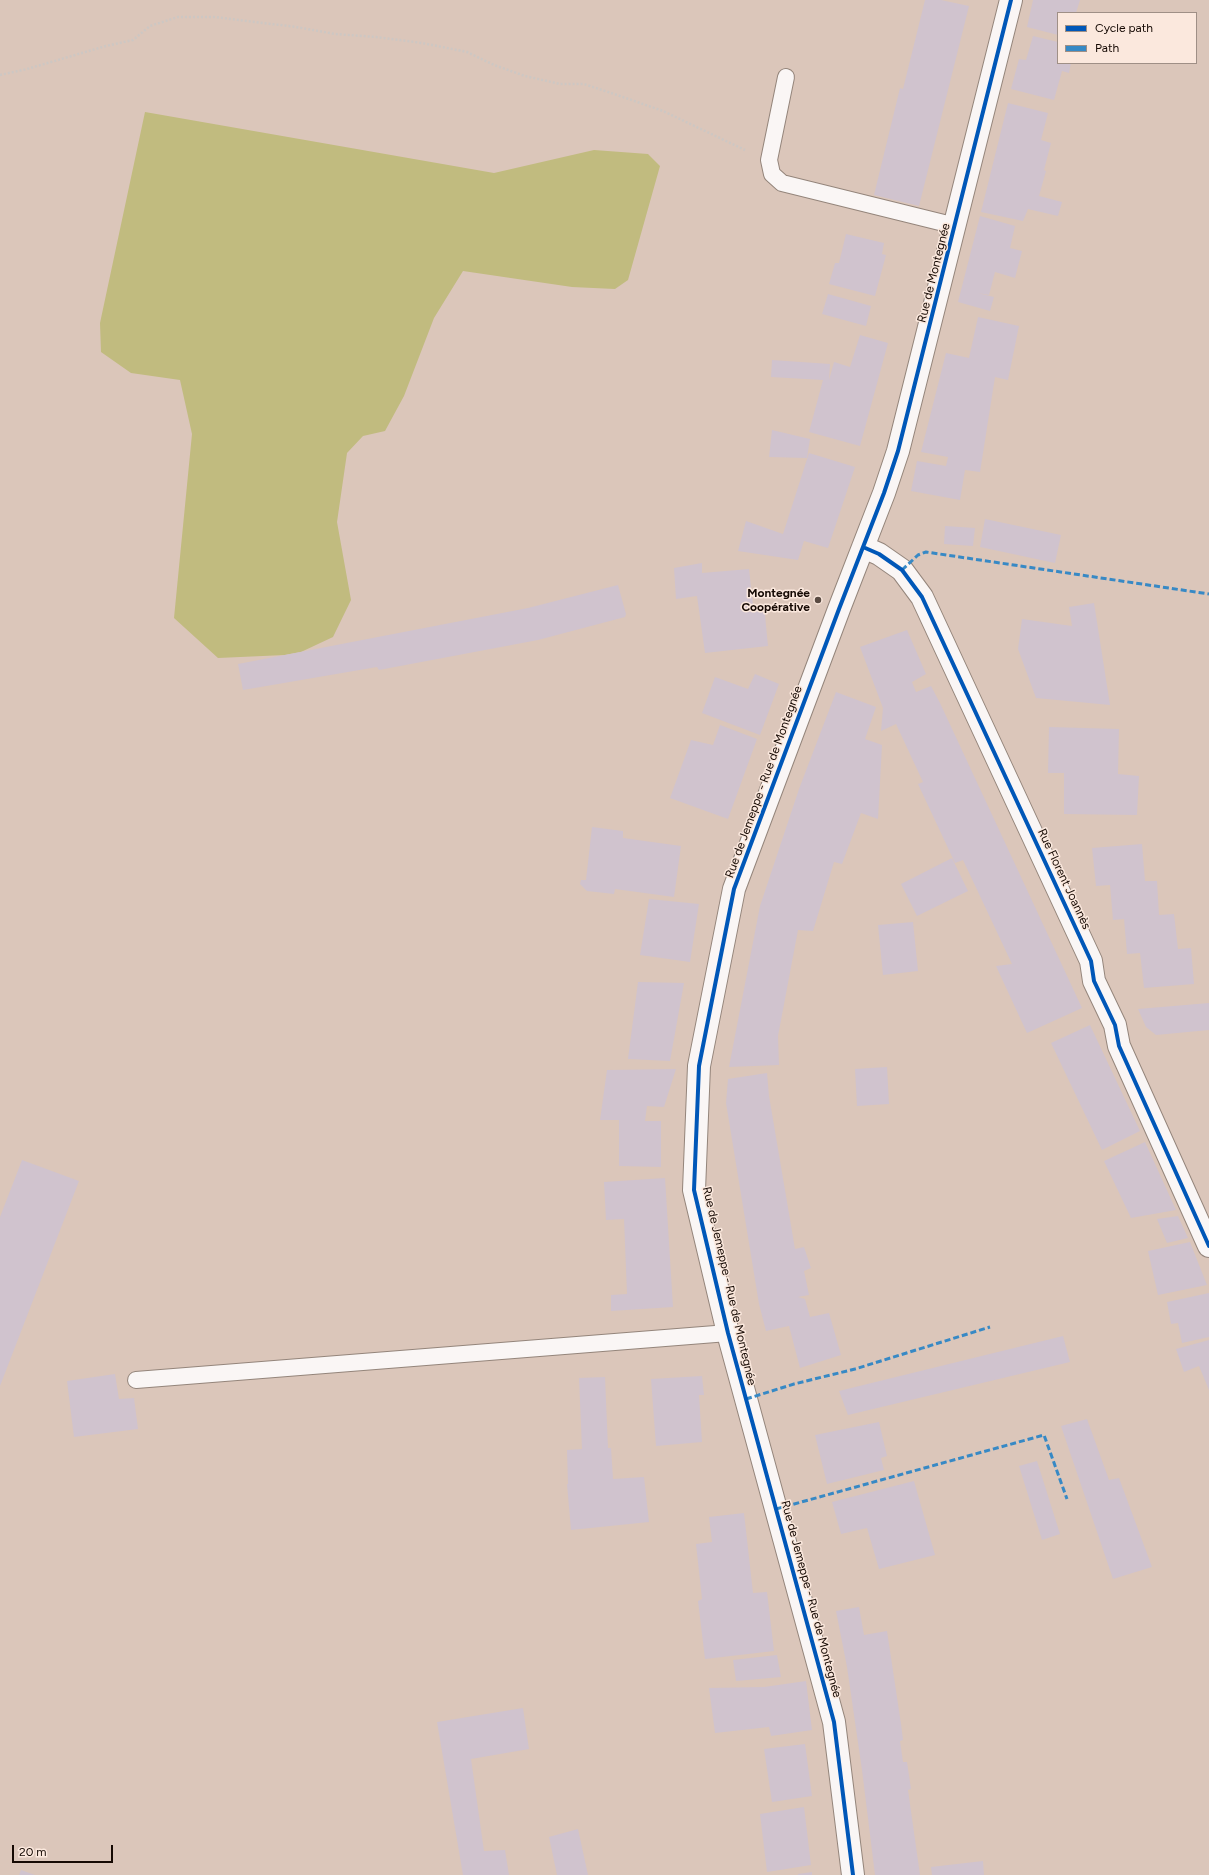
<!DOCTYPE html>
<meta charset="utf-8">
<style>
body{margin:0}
#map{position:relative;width:1209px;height:1875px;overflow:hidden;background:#dbc6ba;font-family:Figtree,sans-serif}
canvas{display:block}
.legend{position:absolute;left:1057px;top:12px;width:140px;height:52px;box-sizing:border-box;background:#fbe8dd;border:1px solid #9f8f86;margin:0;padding:5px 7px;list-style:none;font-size:12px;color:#150903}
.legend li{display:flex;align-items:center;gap:8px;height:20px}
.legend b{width:20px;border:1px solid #9f8f86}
.scale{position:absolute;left:12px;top:1845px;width:101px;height:18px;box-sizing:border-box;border:2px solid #150903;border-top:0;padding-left:5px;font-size:12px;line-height:14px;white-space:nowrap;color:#150903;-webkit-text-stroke:3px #fbe8dd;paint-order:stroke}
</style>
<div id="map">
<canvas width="1209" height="1875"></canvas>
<ul class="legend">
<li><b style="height:5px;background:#0057b8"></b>Cycle path</li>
<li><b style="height:5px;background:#3789c5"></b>Path</li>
</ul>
<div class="scale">20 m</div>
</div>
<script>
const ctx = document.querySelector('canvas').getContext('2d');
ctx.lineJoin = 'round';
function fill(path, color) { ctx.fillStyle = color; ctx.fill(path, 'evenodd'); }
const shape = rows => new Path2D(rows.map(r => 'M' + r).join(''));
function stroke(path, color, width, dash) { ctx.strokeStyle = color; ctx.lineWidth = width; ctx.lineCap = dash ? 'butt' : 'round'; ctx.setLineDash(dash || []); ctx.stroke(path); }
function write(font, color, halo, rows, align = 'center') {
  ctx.font = font + ' Figtree,sans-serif'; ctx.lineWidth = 3; ctx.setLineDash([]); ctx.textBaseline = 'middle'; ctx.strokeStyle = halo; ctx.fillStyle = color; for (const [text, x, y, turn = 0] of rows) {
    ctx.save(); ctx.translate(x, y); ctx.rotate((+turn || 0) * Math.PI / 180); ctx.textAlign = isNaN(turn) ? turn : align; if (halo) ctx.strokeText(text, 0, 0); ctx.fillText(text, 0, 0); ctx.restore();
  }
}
const green = shape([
 [145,112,494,173,594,150,648,154,660,166,628,280,615,289,572,287,463,271,434,318,404,396,385,431,363,436,347,453,337,522,351,600,333,637,301,652,285,655,218,658,174,618,192,434,180,380,131,373,101,352,100,323]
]);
const building = shape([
 [925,0,941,0,969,6,919,206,874,195,900,88,903,89],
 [1033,0,1080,0,1076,13,1058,13,1058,35,1027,27],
 [1033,36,1058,42,1058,63,1071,63,1069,73,1062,71,1054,100,1011,89,1019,59,1026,60],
 [1008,103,1048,113,1041,140,1051,143,1044,170,1046,171,1039,196,1062,202,1058,216,1028,209,1023,221,981,212],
 [980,216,1015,226,1010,248,1022,251,1015,278,995,272,989,295,978,293,994,297,990,311,958,302],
 [846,234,884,243,882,254,886,255,875,296,829,284,835,263,839,263],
 [828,294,871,306,866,326,822,314],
 [978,317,1019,326,1008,380,995,377,980,472,965,470,960,500,911,491,917,461,946,466,948,457,921,452,946,353,969,358],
 [860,335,888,343,860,446,809,432,823,380,771,377,772,360,830,364,829,380,834,362,850,367],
 [772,430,810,439,807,458,769,457],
 [809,453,855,467,828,548,804,541,798,560,738,551,746,521,783,534],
 [985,519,1061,535,1055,563,980,547],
 [945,526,975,528,973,546,944,544],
 [702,563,702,573,749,569,753,605,764,605,768,646,705,653,697,596,676,599,674,568],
 [618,585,626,614,625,617,538,640,379,670,377,667,243,690,238,664,528,608],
 [1094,603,1110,705,1036,698,1018,649,1022,619,1072,626,1069,607],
 [907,630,926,674,912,682,916,692,931,686,940,703,1082,1008,1027,1033,996,966,1012,964,963,860,955,863,918,784,923,782,896,724,881,731,883,708,860,647],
 [755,674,779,684,760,735,702,713,715,677,748,689],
 [836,692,876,707,865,739,882,745,878,819,861,813,842,864,834,862,813,931,798,930,778,1036,779,1065,729,1067,760,906,799,789],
 [720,725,757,739,728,819,670,798,691,740,713,745],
 [1049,727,1119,729,1118,774,1139,776,1137,815,1064,814,1064,773,1048,773],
 [592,827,623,831,623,838,681,846,674,897,615,889,614,894,587,891,580,884,581,880,586,880],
 [1142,844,1145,881,1157,881,1159,915,1174,914,1178,949,1191,948,1194,984,1144,988,1140,953,1127,954,1124,919,1113,920,1110,885,1096,886,1092,848],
 [952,858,968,891,917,916,901,884],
 [649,899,699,904,690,962,640,955],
 [913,922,918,971,883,975,878,925],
 [638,982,684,983,670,1061,628,1059],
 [1209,1003,1209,1030,1156,1035,1146,1027,1138,1009],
 [1090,1025,1140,1131,1102,1150,1051,1043],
 [887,1067,889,1104,857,1106,855,1069],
 [676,1069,664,1107,647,1106,645,1121,661,1121,661,1167,619,1166,619,1120,600,1120,607,1070],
 [767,1073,769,1096,795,1249,804,1247,811,1268,804,1271,809,1295,798,1297,805,1299,810,1317,829,1313,841,1355,800,1368,789,1326,766,1331,759,1304,726,1103,728,1079],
 [1145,1142,1176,1210,1131,1218,1104,1161],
 [22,1160,79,1181,0,1386,0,1217],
 [665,1178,673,1307,611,1311,611,1295,627,1294,624,1219,606,1220,604,1182],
 [1178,1216,1188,1238,1167,1243,1157,1219],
 [1190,1242,1207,1285,1158,1295,1148,1251],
 [1209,1293,1209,1337,1182,1343,1178,1323,1171,1324,1167,1302],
 [1063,1336,1070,1362,848,1415,839,1391],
 [1209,1340,1209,1390,1199,1366,1184,1372,1176,1349],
 [115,1374,119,1399,134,1398,138,1429,74,1437,67,1381],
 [702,1376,704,1395,699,1395,702,1442,656,1446,651,1379],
 [605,1377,608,1448,611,1448,613,1479,644,1477,649,1522,571,1530,567,1484,568,1484,567,1450,582,1449,579,1378],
 [1087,1419,1109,1480,1119,1478,1152,1567,1113,1579,1061,1426],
 [879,1422,887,1456,881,1458,884,1470,827,1484,815,1435],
 [1037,1461,1060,1534,1042,1540,1019,1466],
 [914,1481,935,1555,879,1569,867,1528,841,1534,832,1502],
 [744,1513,753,1593,767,1592,774,1651,705,1659,698,1601,702,1599,696,1544,712,1542,709,1517],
 [859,1607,864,1635,887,1631,901,1724,903,1740,900,1741,903,1762,907,1762,911,1789,908,1790,920,1875,875,1875,862,1770,847,1667,836,1611],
 [777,1655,781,1677,736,1681,733,1660],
 [806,1681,812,1730,771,1736,769,1727,715,1733,709,1688,764,1687],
 [523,1708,529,1749,471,1759,484,1851,505,1850,509,1875,463,1875,437,1722],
 [805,1744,812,1796,772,1802,764,1749],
 [804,1807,811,1865,767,1872,760,1814],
 [578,1829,588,1875,557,1875,549,1837],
 [983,1861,984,1875,932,1875,931,1867],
 [21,1870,35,1875,19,1875],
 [812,1872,812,1875,798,1875,798,1874]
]);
const path = shape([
 [0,75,27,69,106,46,133,40,150,26,178,17,214,17,296,27,335,34,376,37,422,43,467,52,494,65,525,76,560,84,584,84,620,96,663,111,745,150]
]);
const lane = shape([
 [786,77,769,160,772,174,782,183,956,226],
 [136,1380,728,1333]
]);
const street = shape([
 [863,547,879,554,902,570,922,597,1091,961,1094,981,1115,1025,1119,1046,1209,1246],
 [853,1875,834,1722,728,1333,694,1190,699,1066,734,889,839,609,884,493,898,451,1011,0]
]);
const quiet = shape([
 [902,570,918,555,926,552,1209,594],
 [746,1399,794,1384,855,1369,990,1327],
 [776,1509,1044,1435,1067,1499]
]);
const cycleway = shape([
 [863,547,879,554,902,570,922,597,1091,961,1094,981,1115,1025,1119,1046,1209,1246],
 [853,1875,834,1722,728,1333,694,1190,699,1066,734,889,839,609,884,493,898,451,1011,0]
]);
const markers = [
 [818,600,4,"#5a4b43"]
];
const streetNames = [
 ["Rue de Montegnée",934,273,-76],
 ["Rue de Jemeppe - Rue de Montegnée",764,782,-70],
 ["Rue Florent Joannès",1064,879,65],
 ["Rue de Jemeppe - Rue de Montegnée",729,1286,77],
 ["Rue de Jemeppe - Rue de Montegnée",811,1599,75]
];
const poiNames = [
 ["Montegnée",810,593],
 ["Coopérative",810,607]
];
fill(green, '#c1bb7f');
fill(building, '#d0c3ce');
stroke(lane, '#94857b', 18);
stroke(street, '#94857b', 24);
stroke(path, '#cdc7c3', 2.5, [2, 2]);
stroke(lane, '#faf6f5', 16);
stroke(street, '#faf6f5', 22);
stroke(quiet, '#3789c5', 3, [6, 3]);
stroke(cycleway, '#0057b8', 4);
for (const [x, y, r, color] of markers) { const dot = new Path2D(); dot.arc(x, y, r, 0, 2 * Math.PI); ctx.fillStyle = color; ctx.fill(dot); stroke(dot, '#fbe8dd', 1.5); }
write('12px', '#150903', '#fbe8dd', streetNames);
write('bold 12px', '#150903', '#fbe8dd', poiNames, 'right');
</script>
